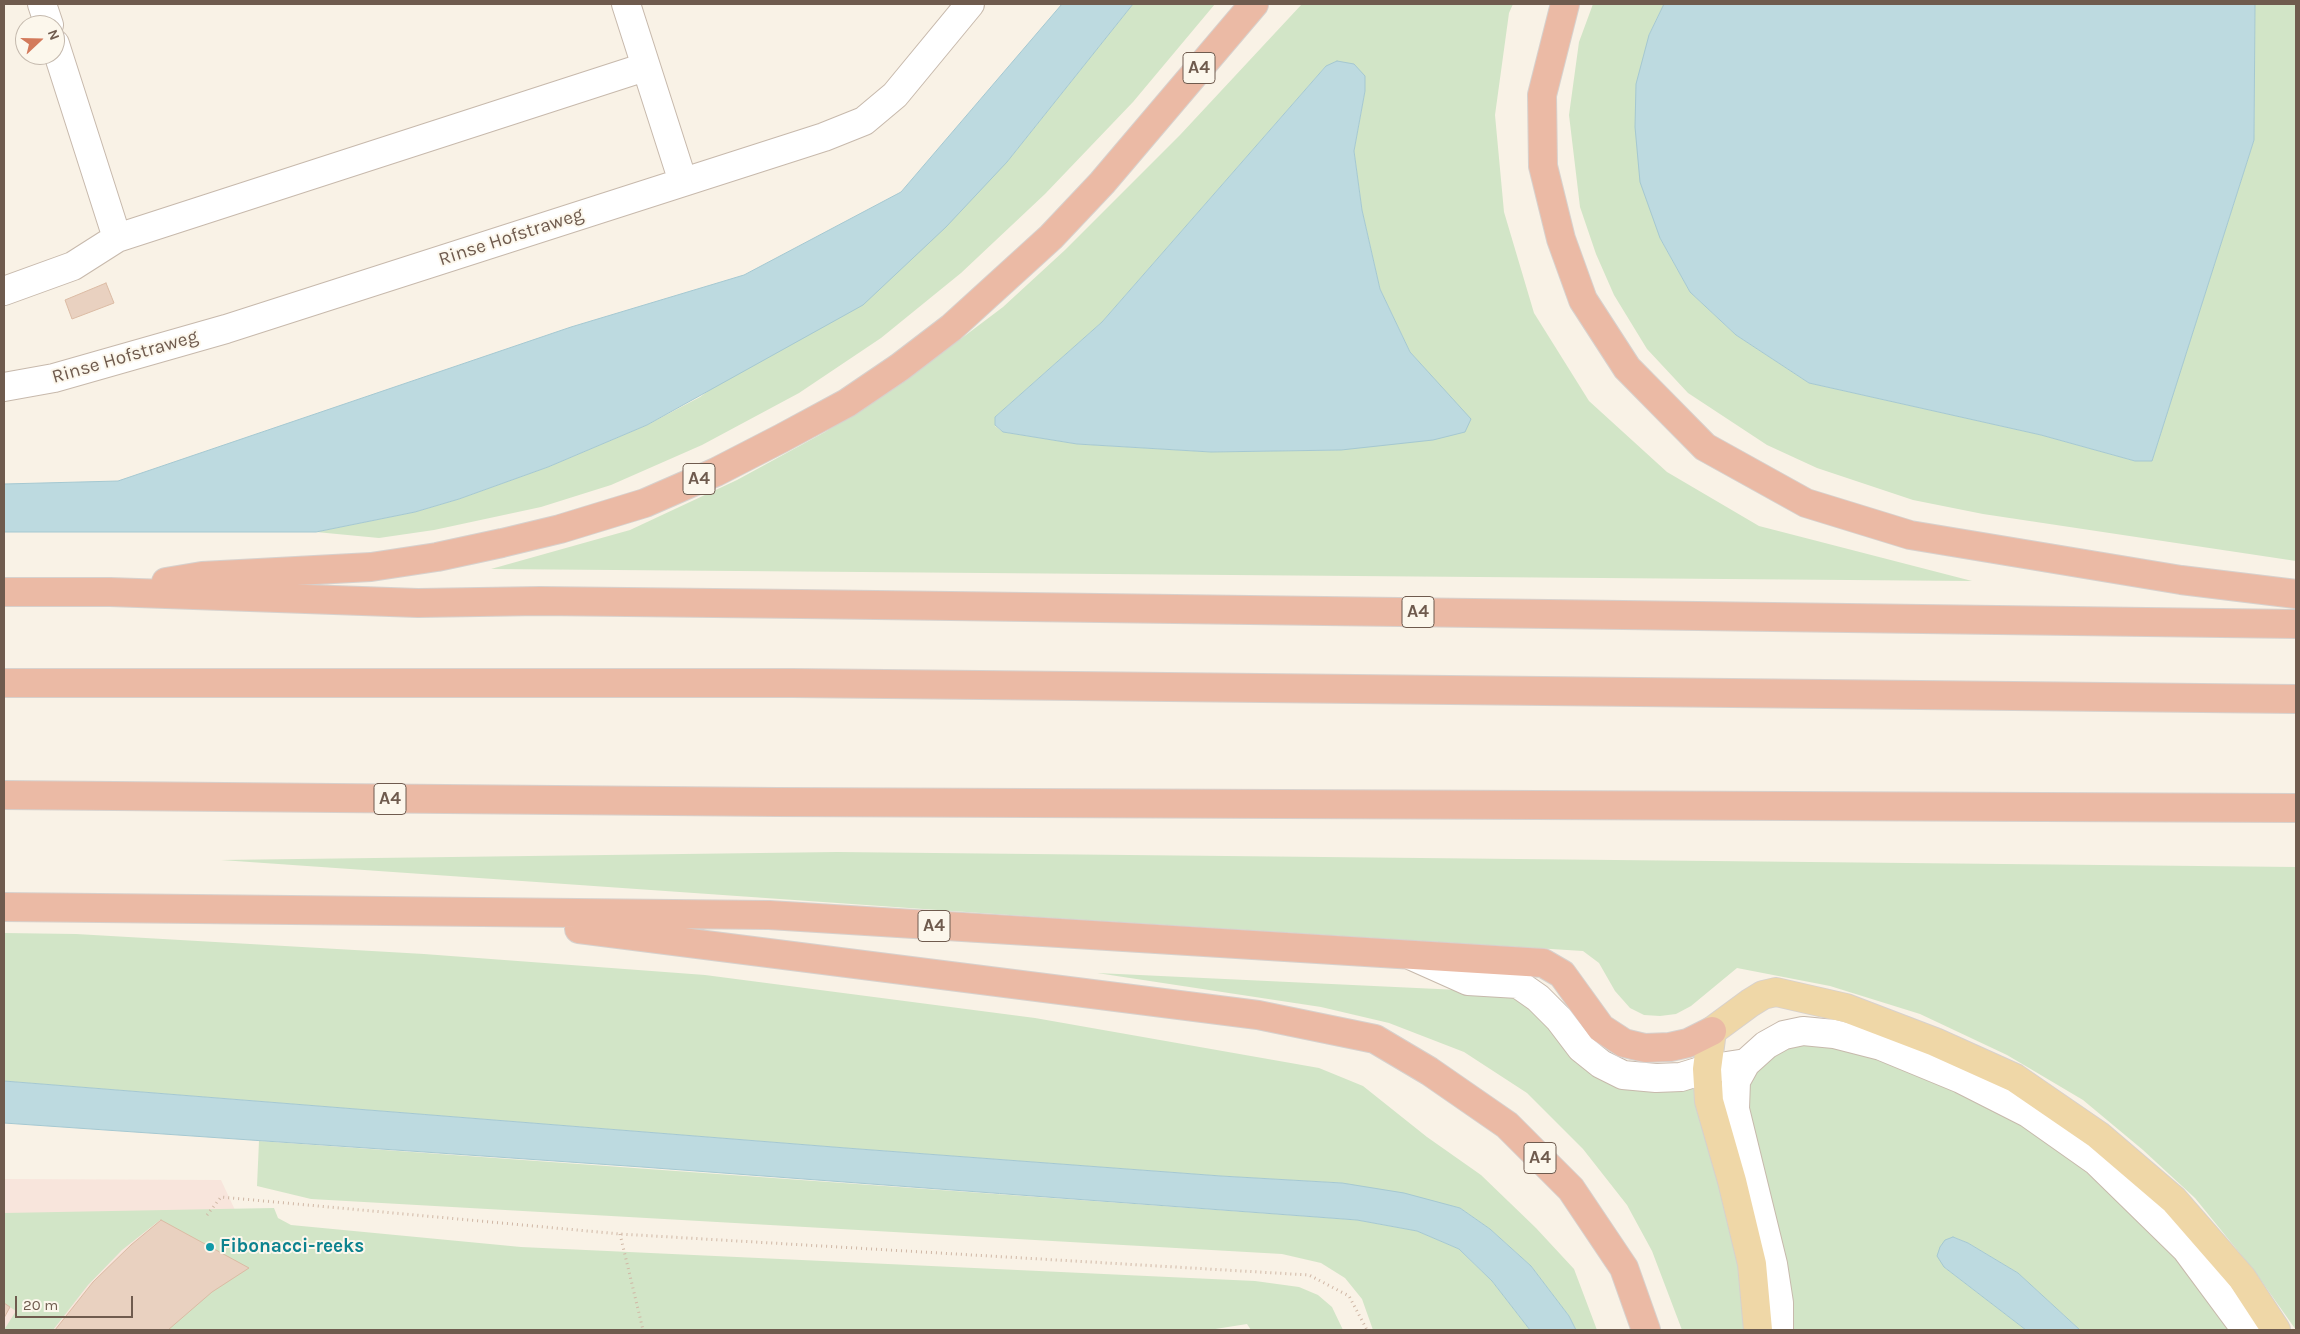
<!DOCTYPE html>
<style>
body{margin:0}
#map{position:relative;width:2300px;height:1334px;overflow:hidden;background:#f9f2e6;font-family:Karla,sans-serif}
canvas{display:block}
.frame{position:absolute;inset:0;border:5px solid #6f5b4e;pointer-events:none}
.north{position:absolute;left:15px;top:15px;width:50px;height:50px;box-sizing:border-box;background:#fcf7ec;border:1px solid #c4b9ad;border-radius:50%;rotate:69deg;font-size:14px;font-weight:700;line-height:20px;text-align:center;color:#6f5b4e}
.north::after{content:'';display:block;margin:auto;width:18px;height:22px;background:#d37a5b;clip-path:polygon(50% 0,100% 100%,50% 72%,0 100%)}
.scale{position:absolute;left:15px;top:1296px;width:118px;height:22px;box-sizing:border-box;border:2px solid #6f5b4e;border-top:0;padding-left:6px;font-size:15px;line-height:18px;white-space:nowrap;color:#6f5b4e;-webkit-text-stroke:4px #fcf7ec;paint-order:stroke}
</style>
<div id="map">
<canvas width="2300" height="1334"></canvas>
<div class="frame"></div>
<div class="north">N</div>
<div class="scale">20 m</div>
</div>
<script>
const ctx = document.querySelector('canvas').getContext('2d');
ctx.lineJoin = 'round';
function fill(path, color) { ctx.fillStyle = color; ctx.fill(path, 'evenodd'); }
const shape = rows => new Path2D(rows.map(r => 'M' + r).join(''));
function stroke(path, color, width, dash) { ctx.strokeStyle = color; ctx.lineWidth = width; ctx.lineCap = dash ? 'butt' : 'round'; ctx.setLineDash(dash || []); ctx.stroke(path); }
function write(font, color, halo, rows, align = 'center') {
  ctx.font = font + ' Karla,sans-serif'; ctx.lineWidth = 4; ctx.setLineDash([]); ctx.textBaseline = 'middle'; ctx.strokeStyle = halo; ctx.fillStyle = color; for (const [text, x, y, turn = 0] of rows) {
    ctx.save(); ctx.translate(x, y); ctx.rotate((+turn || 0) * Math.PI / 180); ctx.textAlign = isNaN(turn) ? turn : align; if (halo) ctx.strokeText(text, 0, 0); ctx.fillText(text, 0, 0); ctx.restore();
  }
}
const commercial = shape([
 [4,1179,221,1180,291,1330,4,1330]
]);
const green = shape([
 [1133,4,1215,4,1133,102,1045,194,961,273,881,338,799,393,702,445,611,485,541,507,434,530,379,538,316,532,415,512,459,499,548,467,647,425,700,397,1007,162],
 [1302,4,1513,4,1509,13,1495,115,1504,212,1534,313,1589,401,1667,472,1759,526,1972,581,491,569,630,530,737,480,825,432,905,381,1003,307,1065,250,1180,135],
 [1326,66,1365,91,1354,151,1362,210,1380,289,1410,352,1470,419,1341,450,1211,452,1077,444,1003,432,995,426,995,417,1102,322],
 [1593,4,1664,4,1649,35,1660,238,1690,292,1736,335,1809,383,2041,435,2135,461,2152,460,2254,140,2255,4,2296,4,2296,561,1983,514,1913,500,1817,468,1767,445,1688,393,1647,349,1614,295,1596,254,1580,207,1569,115,1579,42],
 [837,852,2296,867,2296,1330,2255,1272,2195,1198,2143,1150,2083,1100,2007,1055,1920,1014,1830,986,1737,968,1691,1006,1676,1014,1660,1016,1644,1015,1630,1008,1615,991,1599,963,1583,951,1038,917,221,860],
 [4,933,76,934,424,954,705,975,1035,1018,1319,1068,1363,1086,1427,1137,1481,1175,1536,1228,1574,1269,1597,1330,1576,1330,1569,1316,1531,1266,1490,1229,1460,1208,1342,1183,1221,1176,846,1148,4,1081],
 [1097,973,1523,993,1580,1056,1696,1084,1745,1289,1748,1330,1682,1330,1652,1251,1627,1205,1583,1149,1527,1093,1464,1052,1389,1023,1321,1007],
 [1809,1044,1850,1048,1974,1094,2071,1158,2160,1240,2232,1330,2080,1330,2018,1273,1968,1243,1953,1237,1944,1267,2026,1330,1788,1330,1744,1096,1754,1069,1786,1047],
 [259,1141,1357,1220,1417,1231,1459,1249,1492,1281,1530,1330,1373,1330,1362,1299,1345,1278,1321,1263,1282,1254,311,1199,257,1186],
 [274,1208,278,1218,291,1225,521,1247,1255,1281,1299,1287,1318,1295,1332,1307,1343,1330,1251,1330,1247,1324,1209,1330,167,1330,189,1307,245,1268,160,1220,122,1250,88,1285,53,1330,4,1330,16,1311,4,1303,4,1213]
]);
const water = shape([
 [1062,4,1133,4,1007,162,946,227,863,305,647,425,548,467,459,499,415,512,316,532,4,532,4,484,118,481,571,327,744,275,901,192,1062,4],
 [1664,4,2255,4,2254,140,2152,461,2135,461,2041,435,1809,383,1736,335,1690,292,1660,238,1640,182,1635,127,1636,84,1649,35,1664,4],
 [1337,61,1354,64,1365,76,1365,91,1354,151,1362,210,1380,289,1410,352,1471,419,1465,432,1433,440,1341,450,1211,452,1077,444,1003,432,995,425,995,417,1102,322,1326,66,1337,61],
 [4,1081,846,1148,1221,1176,1342,1183,1404,1193,1460,1208,1490,1229,1531,1266,1569,1316,1576,1330,1530,1330,1492,1281,1459,1249,1417,1231,1357,1220,642,1167,4,1123,4,1081],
 [1953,1237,1968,1243,2018,1273,2080,1330,2026,1330,1944,1267,1937,1256,1940,1247,1945,1240,1953,1237]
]);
const building = shape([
 [106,283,114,303,72,319,65,300,106,283],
 [161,1220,249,1268,212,1292,168,1330,55,1330,93,1282,131,1245,161,1220],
 [4,1303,10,1307,4,1318,4,1303]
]);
const path = shape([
 [207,1215,221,1197,620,1234,1309,1275,1349,1296,1367,1330],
 [620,1234,643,1330]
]);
const minor = shape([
 [42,4,49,25],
 [626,4,683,182],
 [55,44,117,238],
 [4,291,73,266,117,238,645,67],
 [4,387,54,378,226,329,824,137,864,121,895,95,970,4],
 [1412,956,1468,981,1518,984,1538,998,1559,1019,1581,1048,1601,1064,1623,1075,1656,1078,1681,1077,1707,1069,1746,1063],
 [1779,1330,1779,1303,1773,1264,1735,1109,1736,1081,1746,1063,1766,1045,1784,1035,1803,1031,1834,1034,1881,1046,1961,1079,2028,1113,2096,1161,2186,1249,2246,1330]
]);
const major = shape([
 [1758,1330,1752,1264,1732,1181,1709,1101,1707,1069,1712,1031,1750,1003,1763,995,1776,992,1846,1008,1935,1042,2015,1078,2098,1135,2174,1200,2242,1278,2276,1330]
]);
const highway = shape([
 [1565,4,1542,95,1543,166,1561,239,1583,300,1627,368,1705,447,1806,503,1910,535,2181,580,2296,594],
 [166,582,202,576,371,567,437,557,502,543,560,529,645,503,716,472,782,438,847,403,900,367,951,328,1051,237,1102,183,1254,4],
 [4,592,110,592,418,603,540,601,801,604,2296,624],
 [4,683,792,683,2296,699],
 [4,795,777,802,2296,808],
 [4,907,769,915,1543,963,1562,974,1601,1028,1624,1043,1645,1048,1670,1047,1688,1043,1712,1031],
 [579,929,1258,1015,1375,1039,1429,1071,1507,1125,1571,1189,1624,1268,1646,1330]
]);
const markers = [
 [210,1247,5,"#0f9aa8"]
];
const shields = [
 [1199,68,32],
 [699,479,32],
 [1418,612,32],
 [390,799,32],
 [934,926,32],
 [1540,1158,32]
];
const shieldNames = [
 ["A4",1199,68],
 ["A4",699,479],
 ["A4",1418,612],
 ["A4",390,799],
 ["A4",934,926],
 ["A4",1540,1158]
];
const streetNames = [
 ["Rinse Hofstraweg",511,237,-18],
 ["Rinse Hofstraweg",125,357,-16]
];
const cultureNames = [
 ["Fibonacci-reeks",220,1247]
];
fill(commercial, '#f8e5dc');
fill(green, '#d2e5c7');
fill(water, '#bddae0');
stroke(water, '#a5c8d1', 1);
fill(building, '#e9d1c0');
stroke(building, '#dbbba4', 1);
stroke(minor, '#c7b9ac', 30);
stroke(major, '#d7d1cd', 30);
stroke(highway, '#d7d1cd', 30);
stroke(path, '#d0b7a5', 3, [1, 4]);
stroke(minor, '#fff', 28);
stroke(major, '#efd7a7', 28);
stroke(highway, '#ebbaa5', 28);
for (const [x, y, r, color] of markers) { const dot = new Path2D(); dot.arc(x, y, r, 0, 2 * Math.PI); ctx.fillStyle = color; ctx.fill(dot); stroke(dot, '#fcf7ec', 2); }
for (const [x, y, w] of shields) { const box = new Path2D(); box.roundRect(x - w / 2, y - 15.5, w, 31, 4); ctx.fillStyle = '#fcf7ec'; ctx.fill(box); stroke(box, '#6f5b4e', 1); }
write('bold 18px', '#6f5b4e', null, shieldNames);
write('19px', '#6f5b4e', '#fcf7ec', streetNames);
write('bold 19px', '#0d838f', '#fcf7ec', cultureNames, 'left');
</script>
